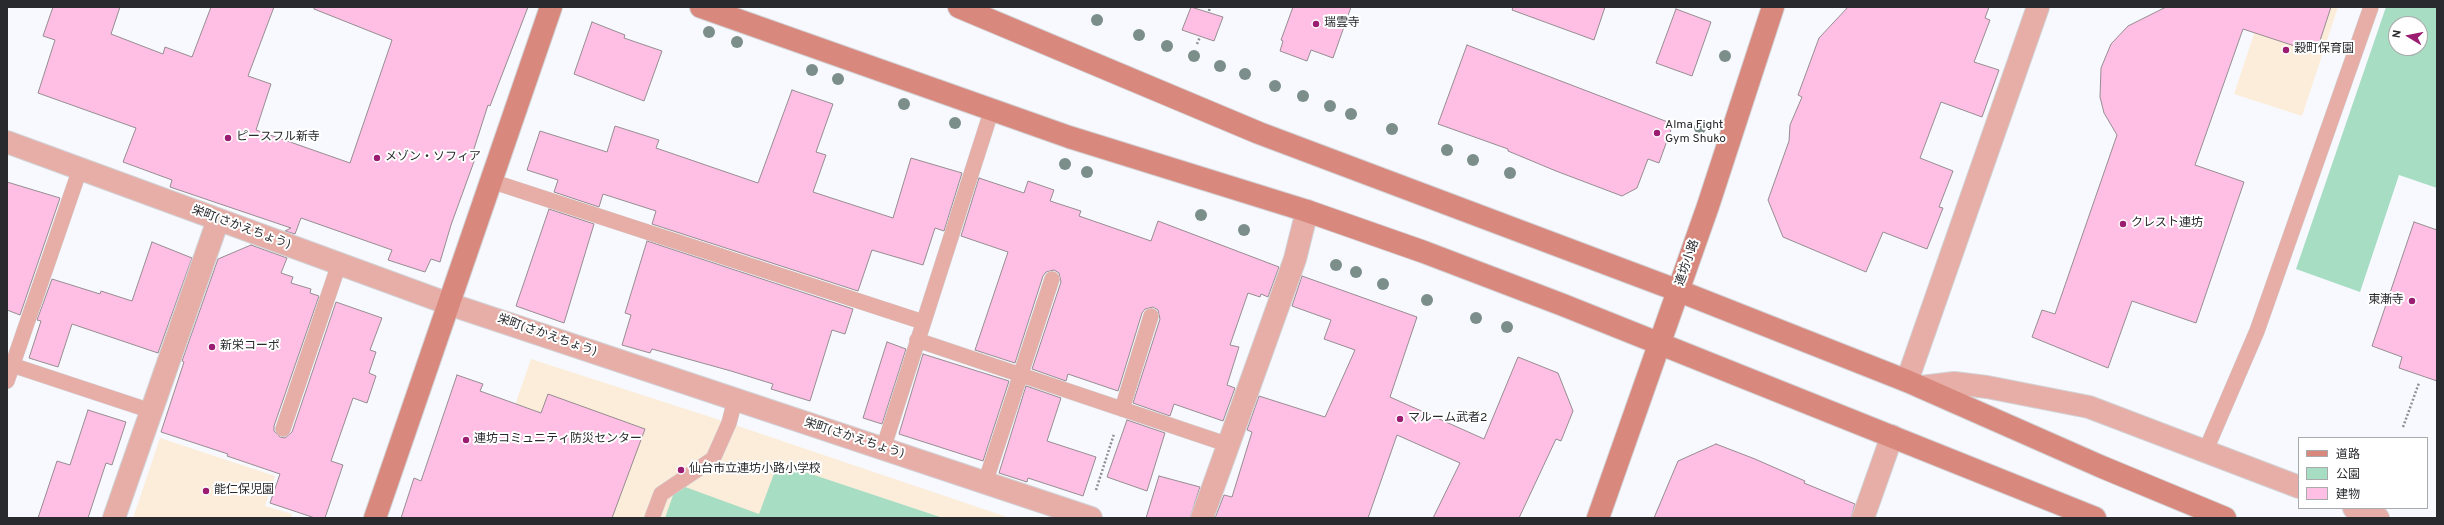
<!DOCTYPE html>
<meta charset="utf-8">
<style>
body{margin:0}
#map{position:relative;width:2444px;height:525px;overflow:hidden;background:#f7f9fe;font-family:Overpass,"Noto Sans JP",sans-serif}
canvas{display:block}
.frame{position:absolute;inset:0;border:8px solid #292a2d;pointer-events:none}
.legend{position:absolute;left:2298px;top:437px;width:130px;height:72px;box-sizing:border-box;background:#fff;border:1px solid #a9aaab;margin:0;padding:5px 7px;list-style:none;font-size:12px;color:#292a2d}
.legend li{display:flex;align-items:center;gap:8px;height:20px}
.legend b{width:20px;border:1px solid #a9aaab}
.north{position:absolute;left:2388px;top:16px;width:40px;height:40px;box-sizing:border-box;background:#fff;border:1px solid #a9aaab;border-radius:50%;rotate:280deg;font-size:11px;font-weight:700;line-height:16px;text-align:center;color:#292a2d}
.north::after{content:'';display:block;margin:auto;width:14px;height:18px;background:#9b1d72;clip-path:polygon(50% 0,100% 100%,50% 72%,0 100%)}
</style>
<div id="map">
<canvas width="2444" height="525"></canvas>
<div class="frame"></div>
<ul class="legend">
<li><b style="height:5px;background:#d9887d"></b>道路</li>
<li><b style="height:11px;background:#a7ddc3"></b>公園</li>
<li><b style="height:11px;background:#ffbee4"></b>建物</li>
</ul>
<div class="north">N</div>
</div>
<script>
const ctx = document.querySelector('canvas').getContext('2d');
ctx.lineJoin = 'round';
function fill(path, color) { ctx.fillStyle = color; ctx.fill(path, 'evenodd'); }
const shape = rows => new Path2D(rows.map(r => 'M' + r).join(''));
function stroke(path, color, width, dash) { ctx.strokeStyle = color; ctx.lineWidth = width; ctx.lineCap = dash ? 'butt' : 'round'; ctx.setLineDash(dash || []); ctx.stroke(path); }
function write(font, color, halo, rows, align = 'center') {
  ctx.font = font + ' Overpass,"Noto Sans JP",sans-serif'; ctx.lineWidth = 4; ctx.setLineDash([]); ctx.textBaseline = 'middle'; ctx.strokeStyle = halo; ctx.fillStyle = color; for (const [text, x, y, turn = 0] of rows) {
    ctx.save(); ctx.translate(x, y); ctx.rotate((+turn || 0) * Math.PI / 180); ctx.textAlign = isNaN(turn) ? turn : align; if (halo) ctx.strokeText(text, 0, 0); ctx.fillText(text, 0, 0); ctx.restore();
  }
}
const education = shape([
 [2263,7,2338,7,2302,116,2234,94],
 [531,359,729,423,1010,518,476,518],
 [160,438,275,476,265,506,292,514,291,518,133,518]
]);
const green = shape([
 [2386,7,2437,7,2437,188,2399,175,2360,292,2296,269],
 [2396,24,2420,24,2420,48,2396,48],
 [778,463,943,518,665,518,677,484,759,514]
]);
const building = shape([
 [53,7,120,7,111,34,163,54,165,47,192,57,211,7,274,7,248,76,271,84,256,130,350,163,392,40,314,9,314,7,528,7,490,106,488,105,472,155,476,156,451,225,440,262,431,259,425,272,388,260,392,250,301,218,295,234,285,231,291,228,170,187,172,180,123,162,136,128,38,93,55,40,43,36,53,7],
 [1191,7,1223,17,1214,41,1182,30,1191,7],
 [1293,7,1351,7,1333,58,1311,50,1307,61,1280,51,1283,41,1281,40,1293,7],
 [1513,7,1605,7,1594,40,1512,10,1513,7],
 [1848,7,1989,7,1985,18,1990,20,1974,62,1999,70,1982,117,1941,102,1920,158,1953,171,1939,207,1943,208,1927,249,1883,232,1866,272,1783,237,1768,200,1789,141,1790,125,1802,97,1798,95,1819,38,1848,7],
 [2166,7,2331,7,2316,53,2243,29,2195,165,2244,182,2196,323,2132,301,2108,368,2032,337,2042,310,2055,314,2117,135,2104,113,2100,97,2101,68,2111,44,2128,26,2166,7],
 [1676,9,1711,22,1692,76,1656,63,1676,9],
 [592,22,625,35,624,38,662,51,644,101,574,74,592,22],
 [1467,45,1673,124,1659,163,1648,159,1637,188,1622,196,1556,171,1508,151,1508,149,1438,124,1467,45],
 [792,90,833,104,816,152,826,155,813,192,893,218,911,158,962,173,944,231,935,228,923,265,872,250,858,291,652,224,656,211,603,194,599,207,554,192,558,180,527,170,540,131,607,152,615,126,659,140,656,148,758,183,792,90],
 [979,178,1024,193,1028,181,1054,190,1050,201,1081,211,1079,216,1151,241,1158,221,1279,267,1268,297,1261,294,1260,297,1248,293,1230,345,1239,347,1227,385,1235,388,1223,421,1174,404,1170,416,1133,403,1160,319,1158,310,1153,307,1145,309,1142,313,1118,391,1068,374,1066,381,1032,369,1061,282,1059,273,1054,270,1046,272,1043,276,1015,363,975,350,1008,252,961,236,979,178],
 [7,182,60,198,20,315,7,310,7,182],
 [549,209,594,224,564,323,516,306,549,209],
 [2414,222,2437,230,2437,381,2399,368,2402,357,2372,346,2414,222],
 [647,241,853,309,845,334,832,330,810,401,771,389,773,384,731,371,652,349,650,353,622,345,631,315,625,313,647,241],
 [152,242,192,258,158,353,72,324,58,367,29,358,41,321,37,320,52,279,100,294,101,291,132,301,152,242],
 [251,245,287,258,281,273,293,277,291,283,311,289,310,293,319,296,274,426,274,431,280,437,285,438,292,432,336,302,382,318,370,350,376,352,369,373,376,376,367,403,353,398,331,461,343,465,325,518,315,518,270,503,280,474,227,456,228,454,161,432,184,362,182,361,218,259,251,245],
 [1302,276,1417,317,1390,397,1484,439,1518,357,1558,373,1573,411,1561,441,1556,439,1519,518,1433,518,1460,463,1397,435,1368,518,1215,518,1224,495,1232,497,1252,432,1247,430,1259,396,1325,417,1355,350,1324,339,1331,320,1292,306,1302,276],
 [887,342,906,349,882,424,863,418,887,342],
 [923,354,1009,381,983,461,899,434,923,354],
 [457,375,483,384,480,391,541,413,548,394,645,429,612,518,401,518,414,478,421,481,457,375],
 [1026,386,1061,398,1047,441,1096,457,1083,496,1028,478,1027,482,999,473,1026,386],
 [88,410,126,422,112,465,106,463,88,518,38,518,57,461,70,465,88,410],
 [1127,420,1165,433,1147,491,1107,477,1127,420],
 [1716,444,1755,459,1805,481,1804,483,1855,504,1851,518,1654,518,1678,461,1716,444],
 [1159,476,1200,487,1190,518,1146,518,1159,476]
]);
const path = shape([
 [1209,11,1210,7],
 [1197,44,1200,37],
 [2403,427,2419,383],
 [1096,490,1114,434]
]);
const lane = shape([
 [491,181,923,322],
 [917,340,1229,445],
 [12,365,151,411],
 [7,381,80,169],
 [1122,409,1151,316],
 [283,429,339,264],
 [883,449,992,109],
 [2205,452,2257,331,2371,7],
 [985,483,1052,279],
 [652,518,661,494,713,459,729,423,735,400]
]);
const street = shape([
 [7,142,449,304,1091,518],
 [1907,381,2038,7],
 [1921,387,1954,383,1987,387,2089,407,2299,487],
 [2354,508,2378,518],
 [114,518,218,220],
 [1202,518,1295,259,1307,211],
 [1863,518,1892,436]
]);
const secondary = shape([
 [701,7,1069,137,1307,211,1424,252,1563,305,2095,518],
 [959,7,1259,133,1679,291,1907,381,2102,467,2225,518],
 [375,518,551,7],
 [1598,518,1708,206,1773,7]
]);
const trees = [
 [1097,20],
 [709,32],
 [1139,35],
 [737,42],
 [1167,46],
 [1194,56],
 [1725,56],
 [1220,66],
 [812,70],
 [1245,74],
 [838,79],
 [1275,86],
 [1303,96],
 [904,104],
 [1330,106],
 [1351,114],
 [955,123],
 [1700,128],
 [1392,129],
 [1447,150],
 [1473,160],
 [1065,164],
 [1087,172],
 [1510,173],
 [1201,215],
 [1244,230],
 [1336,265],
 [1356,272],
 [1383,284],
 [1427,300],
 [1476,318],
 [1507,327]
];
const markers = [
 [1316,24,4,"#9b1d72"],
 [2286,50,4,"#9b1d72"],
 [1657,133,4,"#9b1d72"],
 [228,138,4,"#9b1d72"],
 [377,158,4,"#9b1d72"],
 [2123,224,4,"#9b1d72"],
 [2412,301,4,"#9b1d72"],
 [212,347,4,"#9b1d72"],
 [1400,419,4,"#9b1d72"],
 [466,440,4,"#9b1d72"],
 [681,470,4,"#9b1d72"],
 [206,491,4,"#9b1d72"]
];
const poiNames = [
 ["瑞雲寺",1324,24],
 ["穀町保育園",2294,50],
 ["Alma Fight",1665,126],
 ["Gym Shuko",1665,140],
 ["ピースフル新寺",236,138],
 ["メゾン・ソフィア",385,158],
 ["クレスト連坊",2131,224],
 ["東漸寺",2404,301,"right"],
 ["新栄コーポ",220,347],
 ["マルーム武者2",1408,419],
 ["連坊コミュニティ防災センター",474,440],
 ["仙台市立連坊小路小学校",689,470],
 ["能仁保児園",214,491]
];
const streetNames = [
 ["栄町(さかえちょう)",241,228,20],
 ["連坊小路",1688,263,-71],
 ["栄町(さかえちょう)",547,336,19],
 ["栄町(さかえちょう)",854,439,18]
];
fill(education, '#fcedda');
fill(green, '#a7ddc3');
fill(building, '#ffbee4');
stroke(building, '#958d91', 1);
stroke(lane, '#d2d4d8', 16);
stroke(street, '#d2d4d8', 24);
stroke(secondary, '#d2d4d8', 24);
stroke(path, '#8d8f93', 2.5, [2, 2]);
stroke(lane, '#e6aea6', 15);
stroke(street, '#e6aea6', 22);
stroke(secondary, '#d9887d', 22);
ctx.fillStyle = '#7b8e89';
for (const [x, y] of trees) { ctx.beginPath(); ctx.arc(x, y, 6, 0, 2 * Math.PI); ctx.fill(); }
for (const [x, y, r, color] of markers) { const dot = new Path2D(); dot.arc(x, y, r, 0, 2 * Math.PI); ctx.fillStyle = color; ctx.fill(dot); stroke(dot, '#fff', 1.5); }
write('12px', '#292a2d', '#fff', poiNames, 'left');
write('12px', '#292a2d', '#fff', streetNames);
</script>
